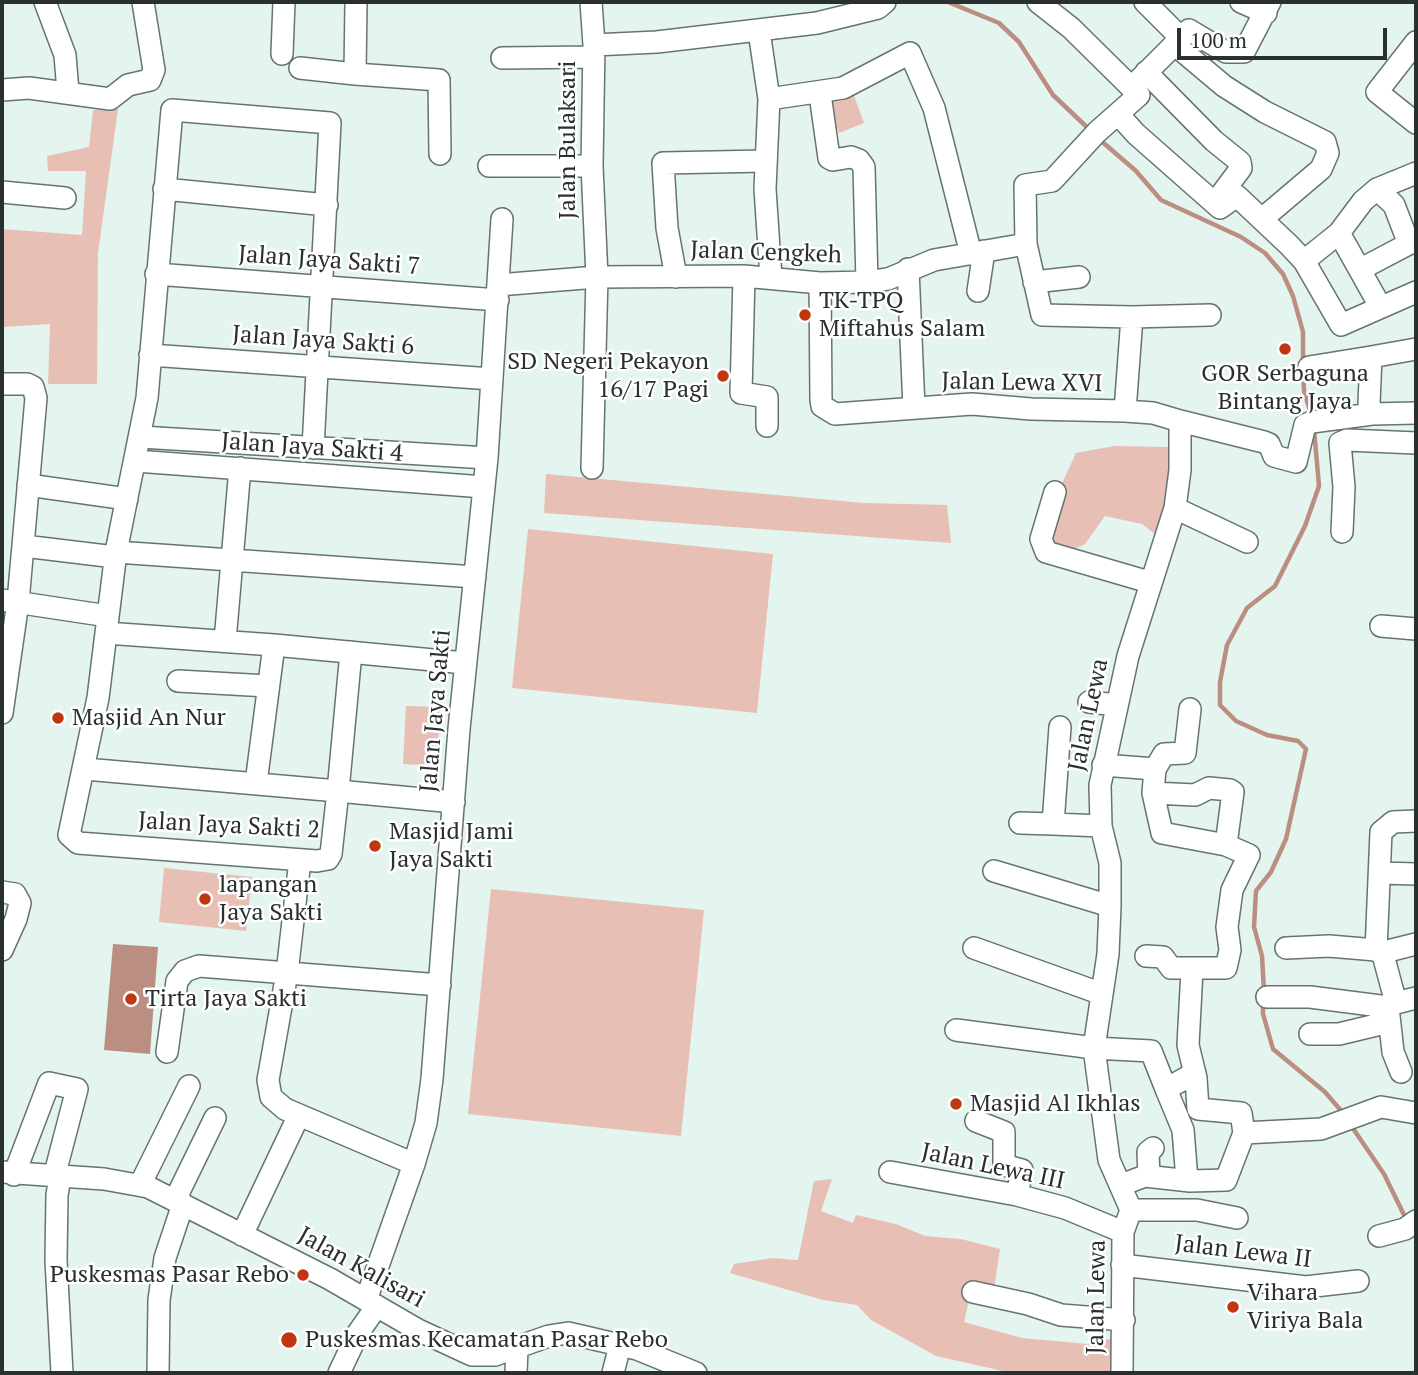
<!DOCTYPE html>
<style>
body{margin:0}
#map{position:relative;width:1418px;height:1375px;overflow:hidden;background:#e4f4ef;font-family:"PT Serif",serif}
canvas{display:block}
.frame{position:absolute;inset:0;border:4px solid #2a302f;pointer-events:none}
.scale{position:absolute;left:1177px;top:28px;width:210px;height:32px;box-sizing:border-box;border:4px solid #2a302f;border-top:0;padding-left:9px;font-size:21px;line-height:24px;white-space:nowrap;color:#2a302f;-webkit-text-stroke:5px #fff;paint-order:stroke}
</style>
<div id="map">
<canvas width="1418" height="1375"></canvas>
<div class="frame"></div>
<div class="scale">100 m</div>
</div>
<script>
const ctx = document.querySelector('canvas').getContext('2d');
ctx.lineJoin = 'round';
function fill(path, color) { ctx.fillStyle = color; ctx.fill(path, 'evenodd'); }
const shape = rows => new Path2D(rows.map(r => 'M' + r).join(''));
function stroke(path, color, width, dash) { ctx.strokeStyle = color; ctx.lineWidth = width; ctx.lineCap = dash ? 'butt' : 'round'; ctx.setLineDash(dash || []); ctx.stroke(path); }
function write(font, color, halo, rows, align = 'center') {
  ctx.font = font + ' "PT Serif",serif'; ctx.lineWidth = 5; ctx.setLineDash([]); ctx.textBaseline = 'middle'; ctx.strokeStyle = halo; ctx.fillStyle = color; for (const [text, x, y, turn = 0] of rows) {
    ctx.save(); ctx.translate(x, y); ctx.rotate((+turn || 0) * Math.PI / 180); ctx.textAlign = isNaN(turn) ? turn : align; if (halo) ctx.strokeText(text, 0, 0); ctx.fillText(text, 0, 0); ctx.restore();
  }
}
const green = shape([
 [851,88,864,123,839,133,825,98],
 [118,109,98,253,97,384,48,384,50,324,2,327,2,229,82,235,86,171,48,171,47,156,89,147,93,110],
 [1114,446,1168,447,1173,503,1155,534,1142,524,1105,516,1085,544,1066,553,1037,549,1055,512,1063,481,1076,453],
 [546,474,864,503,947,505,951,543,544,513],
 [528,529,773,554,757,713,512,688],
 [406,706,440,707,437,766,403,764],
 [164,868,252,877,246,931,159,922],
 [491,889,704,910,681,1136,468,1114],
 [832,1179,821,1211,853,1223,856,1215,896,1224,925,1236,961,1239,1000,1249,994,1289,972,1287,964,1322,1022,1338,1088,1344,1114,1338,1120,1373,1012,1373,936,1356,871,1320,857,1305,823,1300,730,1273,734,1264,772,1258,798,1260,814,1181]
]);
const water = shape([
 [113,944,158,947,150,1054,104,1050]
]);
const stream = shape([
 [948,2,999,23,1019,42,1053,95,1090,130],
 [1099,139,1136,171,1161,200,1241,237,1265,253,1283,274,1293,296,1303,332,1303,362],
 [1303,371,1304,391,1312,417],
 [1264,991,1262,956,1254,927,1256,891,1271,872,1286,839,1306,749,1298,741,1267,735,1236,721,1220,705,1220,682,1227,645,1247,608,1275,586,1305,526,1319,486,1314,429],
 [1263,1004,1263,1014,1273,1049,1325,1092,1343,1113],
 [1350,1124,1384,1174,1407,1221]
]);
const minor = shape([
 [45,2,65,55,68,92],
 [356,2,355,74,439,80,440,154],
 [591,2,594,45,592,166,597,277,592,468],
 [1038,2,1071,28,1139,95,1097,132,1052,181,1025,185,1026,244,1042,315,1132,317,1125,411,1153,413,1180,421,1180,470,1175,508,1128,656,1100,785,1101,826,1110,863,1110,906,1108,954,1094,1048,1109,1160,1131,1210,1123,1232,1122,1373],
 [1145,2,1180,37],
 [1241,2,1266,13],
 [759,31,769,99],
 [1416,42,1377,92,1416,123],
 [1174,44,1224,86,1265,112,1325,142,1328,153,1321,169,1262,219],
 [594,45,657,42,817,23,878,8,885,2],
 [282,54,284,2],
 [502,58,593,57],
 [300,68,355,74],
 [1146,72,1214,141,1240,162,1241,168,1215,203],
 [1132,87,1189,30,1226,52,1244,52,1270,2],
 [2,90,29,88,110,99,128,85,150,80,154,70,143,2],
 [820,94,829,158,833,160,851,157,859,160,864,167,867,282],
 [1118,114,1136,134,1220,208,1237,196,1289,245,1304,261,1341,325,1416,292],
 [489,166,592,166],
 [164,189,327,205],
 [1377,189,1394,205,1409,244],
 [2,192,65,198],
 [1339,233,1380,306],
 [1304,261,1339,233,1363,201,1377,189,1416,173],
 [908,269,914,408],
 [1361,269,1416,240],
 [156,274,498,300],
 [744,276,741,393,767,397,767,426],
 [676,277,667,228,663,163,765,161],
 [771,278,765,189,769,99,843,88,910,53,934,108,971,254],
 [1034,282,1079,277],
 [820,283,821,400,822,406,835,414,972,404,1031,409,1125,411],
 [498,285,597,277,744,276,820,283,867,282,888,279,934,260,1026,244],
 [978,291,984,251],
 [1132,317,1210,315],
 [150,355,492,379],
 [1309,367,1371,357],
 [2,384,27,384,33,387,36,398,18,602,2,713],
 [1372,414,1369,403,1371,357,1416,349],
 [1180,421,1264,442,1269,444,1274,456,1296,462,1305,425,1312,422,1372,414,1416,413],
 [141,437,487,458],
 [313,448,330,123,172,110,147,398,116,552,98,698,69,835,78,843,317,861,328,859,331,854,338,791,454,802],
 [136,461,484,487],
 [28,485,127,499],
 [1055,492,1041,539,1046,552,1149,582],
 [1175,508,1247,542],
 [1342,532,1344,487,1340,443,1347,440,1416,443],
 [24,546,115,557],
 [116,552,475,577],
 [2,600,108,616],
 [1381,626,1416,629],
 [106,633,274,645,465,663],
 [225,641,240,468],
 [178,681,268,686],
 [1089,702,1117,705],
 [1060,727,1053,824,1101,826],
 [1103,765,1155,769,1153,793,1162,833,1226,845],
 [85,769,338,791,351,652],
 [1155,769,1164,754,1185,753,1190,709],
 [256,783,274,645],
 [1020,823,1053,824],
 [300,860,287,973,268,1080,271,1097,285,1109,414,1164],
 [994,871,1110,906],
 [1381,873,1416,874],
 [2,892,15,894,20,903,16,919,2,950],
 [974,948,1102,994],
 [1286,948,1329,946,1388,951,1416,944],
 [1376,951,1381,832,1393,822,1416,821],
 [1382,951,1396,1003,1388,1007,1393,1052,1401,1072],
 [1146,956,1163,957,1171,968,1226,968,1230,950,1227,927,1232,890,1249,855,1226,845,1233,792,1230,790,1209,788,1195,795,1153,793],
 [1192,970,1188,1045,1196,1078,1198,1109,1241,1113,1244,1133],
 [1267,997,1310,997,1388,1007],
 [1396,1003,1416,998],
 [956,1030,1094,1048,1151,1051,1166,1089,1195,1073],
 [1310,1034,1339,1034,1389,1022],
 [167,1052,177,981,185,971,199,966,440,985],
 [1166,1089,1183,1130,1187,1180],
 [976,1121,1004,1132,1004,1165,1022,1170,1017,1195],
 [2,1172,104,1179,148,1187,330,1279,418,1330,472,1355,495,1355,549,1336,568,1333,637,1349,696,1373],
 [890,1172,1017,1195,1065,1208,1123,1232],
 [14,1175,49,1083,77,1089,54,1177],
 [1149,1176,1148,1152,1153,1148],
 [60,1177,57,1195,56,1260,62,1373],
 [140,1185,189,1086],
 [1121,1185,1145,1176,1190,1181,1226,1180,1244,1133,1321,1129,1381,1107,1416,1113],
 [175,1200,215,1118],
 [1131,1210,1197,1210,1237,1218],
 [242,1235,299,1115],
 [1379,1236,1405,1229,1416,1221],
 [1122,1265,1306,1287,1358,1281],
 [973,1292,1028,1304,1061,1315,1124,1320],
 [366,1300,414,1164,426,1123,432,1079,459,729,487,458,502,219],
 [158,1373,159,1300,165,1258,183,1204],
 [339,1373,358,1333,377,1306],
 [516,1373,517,1349],
 [613,1373,620,1345]
]);
const markers = [
 [805,315,7,"#bf3611"],
 [1285,349,7,"#bf3611"],
 [723,376,7,"#bf3611"],
 [58,718,7,"#bf3611"],
 [375,846,7,"#bf3611"],
 [205,899,7,"#bf3611"],
 [131,999,7,"#bf3611"],
 [956,1104,7,"#bf3611"],
 [303,1275,7,"#bf3611"],
 [1233,1307,7,"#bf3611"],
 [289,1340,9,"#bf3611"]
];
const streetNames = [
 ["Jalan Bulaksari",568,140,-90],
 ["Jalan Cengkeh",766,253,2],
 ["Jalan Jaya Sakti 7",329,261,4],
 ["Jalan Jaya Sakti 6",323,341,4],
 ["Jalan Lewa XVI",1022,383,1],
 ["Jalan Jaya Sakti 4",312,448,4],
 ["Jalan Jaya Sakti",436,711,-85],
 ["Jalan Lewa",1089,715,-78],
 ["Jalan Jaya Sakti 2",229,826,3],
 ["Jalan Lewa III",993,1167,12],
 ["Jalan Lewa II",1243,1252,7],
 ["Jalan Kalisari",361,1268,29],
 ["Jalan Lewa",1097,1297,-89]
];
const poiNames = [
 ["TK-TPQ",819,301],
 ["Miftahus Salam",819,329],
 ["SD Negeri Pekayon",709,362,"right"],
 ["16/17 Pagi",709,390,"right"],
 ["GOR Serbaguna",1285,374,"center"],
 ["Bintang Jaya",1285,402,"center"],
 ["Masjid An Nur",72,718],
 ["Masjid Jami",389,832],
 ["Jaya Sakti",389,860],
 ["lapangan",219,885],
 ["Jaya Sakti",219,913],
 ["Tirta Jaya Sakti",145,999],
 ["Masjid Al Ikhlas",970,1104],
 ["Puskesmas Pasar Rebo",289,1275,"right"],
 ["Vihara",1247,1293],
 ["Viriya Bala",1247,1321],
 ["Puskesmas Kecamatan Pasar Rebo",305,1340]
];
fill(green, '#e8bfb4');
fill(water, '#bb8e82');
stroke(stream, '#bb8e82', 4.5);
stroke(minor, '#667470', 24);
stroke(minor, '#fff', 21);
for (const [x, y, r, color] of markers) { const dot = new Path2D(); dot.arc(x, y, r, 0, 2 * Math.PI); ctx.fillStyle = color; ctx.fill(dot); stroke(dot, '#fff', 2.5); }
write('24px', '#2a302f', '#fff', streetNames);
write('24px', '#2a302f', '#fff', poiNames, 'left');
</script>
